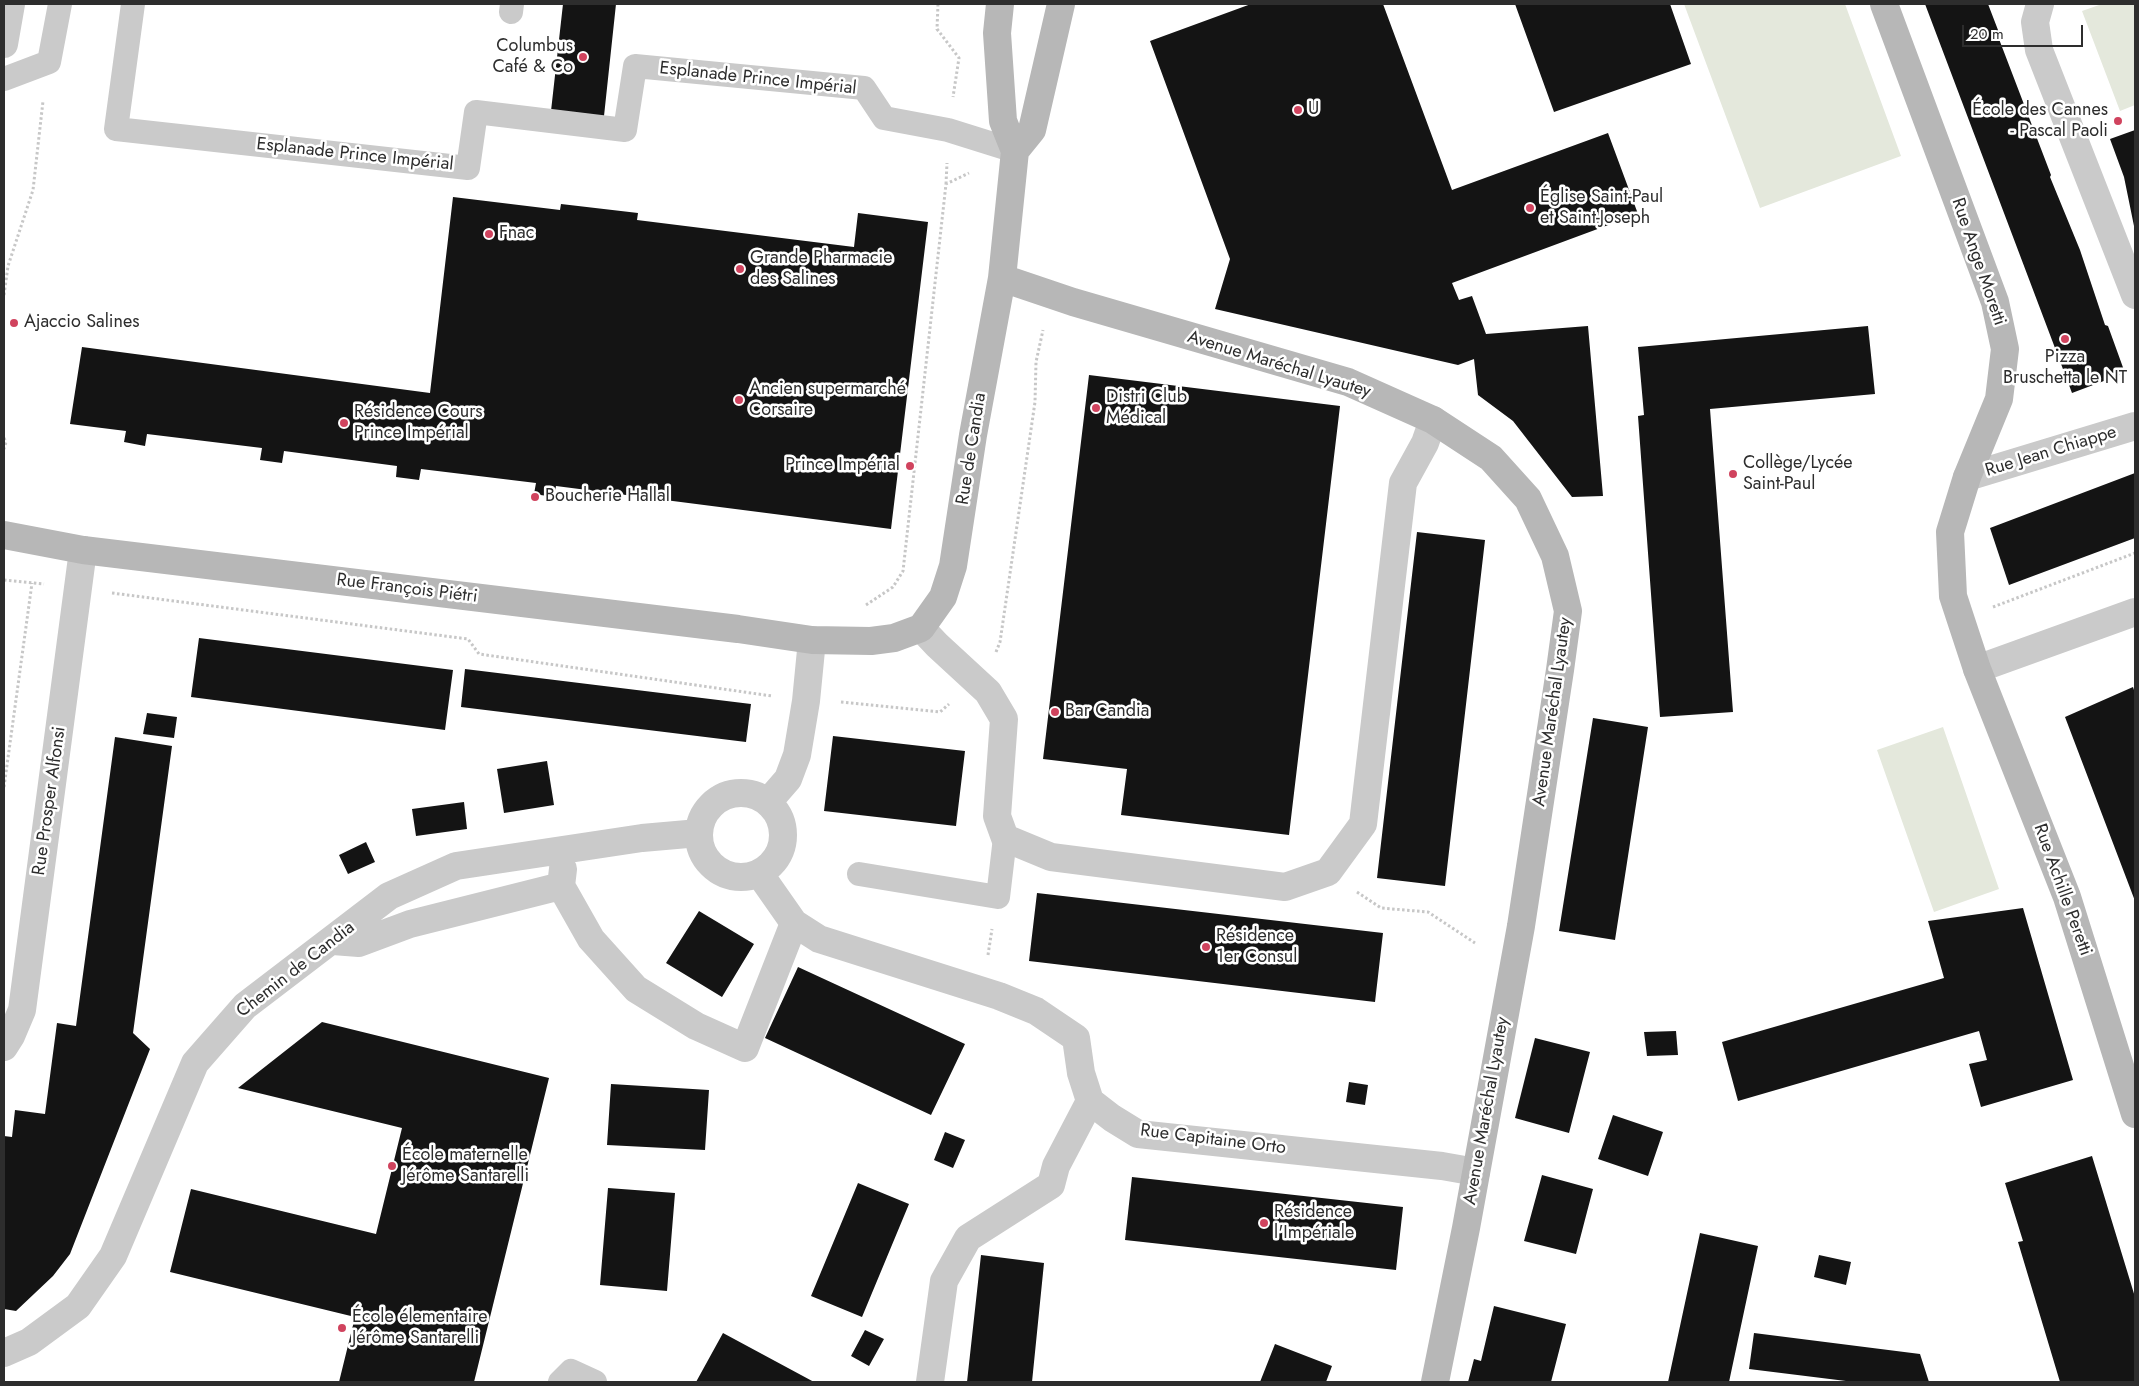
<!DOCTYPE html>
<meta charset="utf-8">
<style>
body{margin:0}
#map{position:relative;width:2139px;height:1386px;overflow:hidden;background:#fff;font-family:Jost,sans-serif}
canvas{display:block}
.frame{position:absolute;inset:0;border:5px solid #2d2d2d;pointer-events:none}
.scale{position:absolute;left:1962px;top:25px;width:121px;height:22px;box-sizing:border-box;border:2px solid #2d2d2d;border-top:0;padding-left:6px;font-size:15px;line-height:18px;white-space:nowrap;color:#2d2d2d;-webkit-text-stroke:4px #fff;paint-order:stroke}
</style>
<div id="map">
<canvas width="2139" height="1386"></canvas>
<div class="frame"></div>
<div class="scale">20 m</div>
</div>
<script>
const ctx = document.querySelector('canvas').getContext('2d');
ctx.lineJoin = 'round';
function fill(path, color) { ctx.fillStyle = color; ctx.fill(path, 'evenodd'); }
const shape = rows => new Path2D(rows.map(r => 'M' + r).join(''));
function stroke(path, color, width, dash) { ctx.strokeStyle = color; ctx.lineWidth = width; ctx.lineCap = dash ? 'butt' : 'round'; ctx.setLineDash(dash || []); ctx.stroke(path); }
function write(font, color, halo, rows, align = 'center') {
  ctx.font = font + ' Jost,sans-serif'; ctx.lineWidth = 5; ctx.setLineDash([]); ctx.textBaseline = 'middle'; ctx.strokeStyle = halo; ctx.fillStyle = color; for (const [text, x, y, turn = 0] of rows) {
    ctx.save(); ctx.translate(x, y); ctx.rotate((+turn || 0) * Math.PI / 180); ctx.textAlign = isNaN(turn) ? turn : align; if (halo) ctx.strokeText(text, 0, 0); ctx.fillText(text, 0, 0); ctx.restore();
  }
}
const green = shape([
 [1684,4,1845,4,1901,156,1760,208],
 [2102,4,2135,4,2135,105,2120,111,2082,11],
 [1943,727,1999,889,1934,912,1877,750]
]);
const building = shape([
 [563,4,616,4,604,116,551,111],
 [1251,4,1383,4,1452,190,1608,133,1638,214,1452,283,1459,300,1472,296,1486,334,1588,326,1603,496,1572,497,1513,421,1478,395,1474,359,1458,365,1215,309,1230,259,1150,41],
 [1515,4,1670,4,1691,64,1554,112],
 [1925,4,1988,4,1998,30,1999,39,2051,175,2050,177,2080,250,2105,325,2108,326,2125,373,2072,393],
 [2135,130,2135,226,2134,226,2124,177,2110,139],
 [453,197,560,210,561,204,638,213,637,220,854,247,858,213,928,222,891,529,556,486,554,497,534,494,536,483,421,469,419,480,396,477,397,466,284,451,282,463,260,460,262,448,147,434,145,446,124,442,126,431,70,424,82,347,430,393],
 [1868,326,1875,394,1710,409,1733,712,1660,717,1638,416,1644,415,1638,347],
 [1089,375,1340,406,1289,835,1121,815,1127,769,1043,759],
 [2135,473,2135,538,2009,585,1990,528],
 [1417,532,1485,540,1445,886,1377,878],
 [199,638,453,670,445,730,191,697],
 [465,669,751,704,746,742,461,707],
 [2133,687,2135,693,2135,901,2065,717],
 [147,713,177,717,174,738,143,734],
 [1593,718,1648,727,1615,940,1559,931],
 [833,736,965,751,956,826,824,811],
 [115,737,172,746,133,1033,150,1049,70,1254,53,1276,16,1311,4,1309,4,1136,12,1137,15,1110,45,1114,57,1023,76,1026],
 [547,761,554,805,504,813,497,769],
 [464,802,467,829,416,836,412,809],
 [366,842,375,862,348,874,339,855],
 [1037,893,1383,933,1375,1002,1029,961],
 [2023,908,2073,1080,1981,1107,1969,1064,1987,1060,1979,1031,1738,1101,1722,1042,1944,978,1928,921],
 [699,911,754,944,722,997,666,963],
 [798,967,965,1044,931,1115,765,1038],
 [322,1022,549,1078,474,1382,339,1382,355,1317,170,1272,191,1189,376,1234,402,1128,238,1088],
 [1676,1031,1678,1055,1647,1056,1644,1032],
 [1535,1038,1590,1052,1569,1133,1515,1118],
 [1349,1082,1368,1085,1365,1105,1346,1102],
 [611,1084,709,1090,705,1150,607,1145],
 [1613,1115,1663,1132,1648,1176,1598,1159],
 [945,1132,965,1140,953,1168,934,1160],
 [2092,1156,2135,1297,2135,1382,2060,1382,2018,1242,2023,1241,2005,1183],
 [1542,1175,1593,1189,1576,1254,1524,1241],
 [1132,1177,1403,1207,1396,1270,1125,1240],
 [858,1183,909,1204,862,1317,811,1296],
 [608,1188,675,1193,667,1291,600,1285],
 [1700,1233,1758,1246,1729,1382,1668,1382],
 [981,1255,1044,1263,1032,1382,967,1382],
 [1819,1255,1851,1262,1846,1285,1814,1277],
 [1494,1306,1566,1324,1551,1382,1468,1382,1474,1359,1481,1361],
 [865,1330,884,1339,869,1366,851,1356],
 [723,1333,814,1382,696,1382],
 [1754,1333,1920,1354,1929,1382,1854,1382,1749,1369],
 [1275,1344,1332,1366,1326,1382,1260,1382]
]);
const path = shape([
 [938,4,937,29,959,58,953,97],
 [946,184,947,163],
 [4,295,8,266,33,190,43,101],
 [4,438,6,442,4,449],
 [4,580,44,584],
 [112,593,468,639,479,654,772,696],
 [866,605,893,587,903,571,946,184,969,173],
 [1993,607,2135,553],
 [996,652,1000,642,1035,402,1036,362,1043,330],
 [841,702,940,712,949,704],
 [4,787,32,583],
 [1357,892,1381,908,1428,912,1475,943],
 [988,955,992,929]
]);
const lane = shape([
 [133,4,116,129,468,168,476,112,625,130,635,66,864,88,884,118,948,130,1015,151],
 [511,12,512,4],
 [4,79,49,62,60,4],
 [859,874,998,897,1005,838],
 [560,1382,571,1371,595,1382]
]);
const street = shape([
 [2040,4,2035,22,2039,50,2135,295],
 [4,44,11,4],
 [1967,477,2135,426],
 [921,628,937,645,988,692,1004,719,997,816,1005,838,1051,857,1285,887,1328,872,1363,824,1403,483,1425,443,1433,420],
 [1977,669,2135,612],
 '699 835a42 42 0 1 1 84 0a42 42 0 1 1-84 0Z',
 [768,802,788,779,797,755,806,701,812,640],
 [759,873,794,923,819,939,999,996,1036,1011,1076,1038,1081,1073,1090,1101,1112,1118,1138,1134,1442,1166,1476,1172],
 [561,886,591,939,636,989,696,1026,745,1048,794,923],
 [333,941,359,943,410,924,561,886,563,869],
 [4,1047,11,1036,22,1010,83,550],
 [4,1353,29,1342,78,1306,113,1256,195,1063,245,1006,389,896,456,866,642,838,699,833],
 [930,1382,944,1281,968,1238,1051,1185,1056,1166,1090,1101]
]);
const secondary = shape([
 [1884,4,1995,302,2005,349,1999,399,1967,477,1950,532,1953,596,1977,669,2067,897,2135,1114],
 [1015,151,1032,130,1061,4],
 [1002,278,1073,302,1348,382,1433,420,1491,458,1528,499,1555,556,1568,611,1560,670,1521,926,1466,1228,1435,1382],
 [4,535,83,550,738,629,812,640,871,641,894,638,921,628,943,597,953,566,973,435,1002,278,1015,151,1003,121,997,33,1000,4]
]);
const markers = [
 [583,57,5,"#d0435e"],
 [1298,110,5,"#d0435e"],
 [2118,121,5,"#d0435e"],
 [1530,208,5,"#d0435e"],
 [489,234,5,"#d0435e"],
 [740,269,5,"#d0435e"],
 [14,323,5,"#d0435e"],
 [2065,339,5,"#d0435e"],
 [739,400,5,"#d0435e"],
 [1096,408,5,"#d0435e"],
 [344,423,5,"#d0435e"],
 [910,466,5,"#d0435e"],
 [1733,474,5,"#d0435e"],
 [535,497,5,"#d0435e"],
 [1055,712,5,"#d0435e"],
 [1206,947,5,"#d0435e"],
 [392,1166,5,"#d0435e"],
 [1264,1223,5,"#d0435e"],
 [342,1328,5,"#d0435e"]
];
const poiNames = [
 ["Columbus",573,47,"right"],
 ["Café & Co",573,68,"right"],
 ["U",1308,110],
 ["École des Cannes",2108,111,"right"],
 ["- Pascal Paoli",2108,132,"right"],
 ["Église Saint-Paul",1540,198],
 ["et Saint-Joseph",1540,219],
 ["Fnac",499,234],
 ["Grande Pharmacie",750,259],
 ["des Salines",750,280],
 ["Ajaccio Salines",24,323],
 ["Pizza",2065,358,"center"],
 ["Bruschetta le NT",2065,379,"center"],
 ["Ancien supermarché",749,390],
 ["Corsaire",749,411],
 ["Distri Club",1106,398],
 ["Médical",1106,419],
 ["Résidence Cours",354,413],
 ["Prince Impérial",354,434],
 ["Collège/Lycée",1743,464],
 ["Saint-Paul",1743,485],
 ["Prince Impérial",900,466,"right"],
 ["Boucherie Hallal",545,497],
 ["Bar Candia",1065,712],
 ["Résidence",1216,937],
 ["1er Consul",1216,958],
 ["École maternelle",402,1156],
 ["Jérôme Santarelli",402,1177],
 ["Résidence",1274,1213],
 ["l'Impériale",1274,1234],
 ["École élementaire",352,1318],
 ["Jérôme Santarelli",352,1339]
];
const streetNames = [
 ["Esplanade Prince Impérial",758,79,6],
 ["Esplanade Prince Impérial",355,155,6],
 ["Rue Ange Moretti",1978,262,71],
 ["Avenue Maréchal Lyautey",1279,365,17],
 ["Rue de Candia",972,449,-81],
 ["Rue Jean Chiappe",2051,452,-17],
 ["Rue François Piétri",407,589,7],
 ["Avenue Maréchal Lyautey",1553,712,-82],
 ["Rue Prosper Alfonsi",50,801,-82],
 ["Rue Achille Peretti",2062,890,70],
 ["Chemin de Candia",296,970,-38],
 ["Avenue Maréchal Lyautey",1487,1111,-80],
 ["Rue Capitaine Orto",1213,1140,7]
];
fill(green, '#e4e8dc');
fill(building, '#141414');
stroke(path, '#c7c7c7', 3, [2.5, 2.5]);
stroke(lane, '#cacaca', 24);
stroke(street, '#cacaca', 28);
stroke(secondary, '#b7b7b7', 28);
for (const [x, y, r, color] of markers) { const dot = new Path2D(); dot.arc(x, y, r, 0, 2 * Math.PI); ctx.fillStyle = color; ctx.fill(dot); stroke(dot, '#fff', 2); }
write('18px', '#2d2d2d', '#fff', poiNames, 'left');
write('18px', '#2d2d2d', '#fff', streetNames);
</script>
